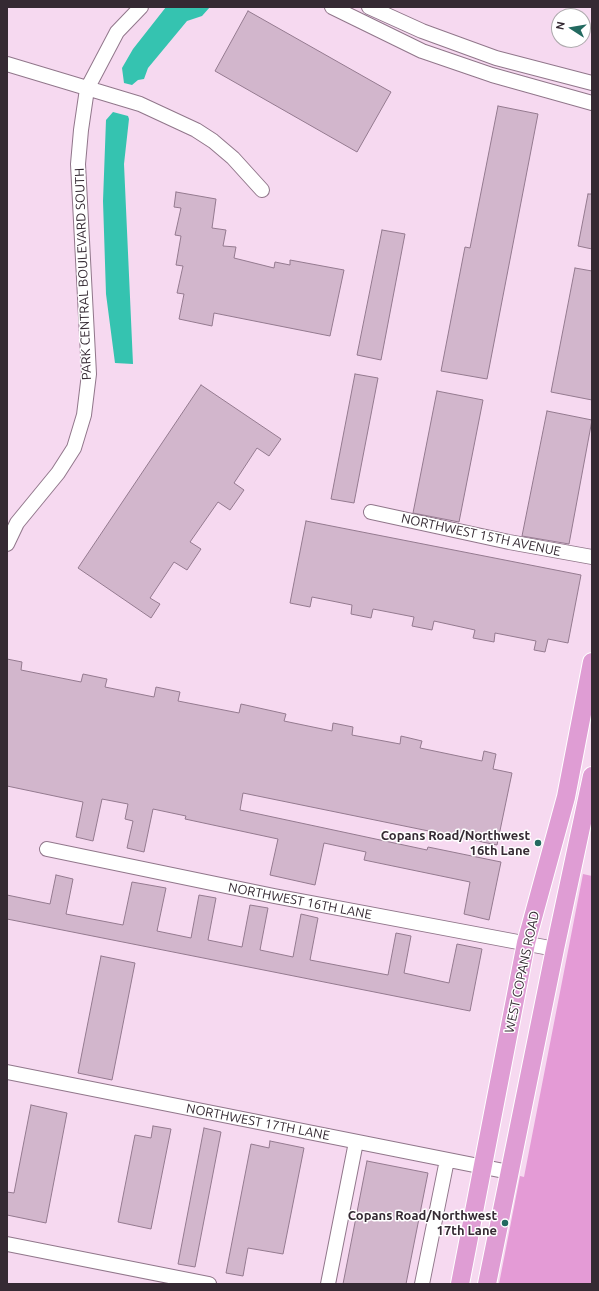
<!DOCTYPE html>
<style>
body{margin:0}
#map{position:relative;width:599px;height:1291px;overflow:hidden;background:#f6d9f0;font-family:Ubuntu,sans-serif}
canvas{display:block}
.frame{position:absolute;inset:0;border:8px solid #352a33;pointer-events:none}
.north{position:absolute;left:551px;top:8px;width:40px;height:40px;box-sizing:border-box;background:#fff;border:1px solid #aeaaad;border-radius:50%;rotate:282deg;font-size:11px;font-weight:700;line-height:16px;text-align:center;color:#352a33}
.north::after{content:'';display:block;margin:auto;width:14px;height:18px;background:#236a60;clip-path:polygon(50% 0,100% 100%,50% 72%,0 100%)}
</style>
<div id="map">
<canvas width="599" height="1291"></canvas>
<div class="frame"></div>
<div class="north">N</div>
</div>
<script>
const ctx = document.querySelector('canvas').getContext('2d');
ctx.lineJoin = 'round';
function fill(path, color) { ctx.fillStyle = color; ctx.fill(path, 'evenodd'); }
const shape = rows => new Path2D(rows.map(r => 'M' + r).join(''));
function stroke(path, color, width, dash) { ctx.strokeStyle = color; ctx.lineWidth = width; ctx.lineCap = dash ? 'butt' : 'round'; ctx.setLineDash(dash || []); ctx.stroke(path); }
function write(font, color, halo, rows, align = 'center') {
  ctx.font = font + ' Ubuntu,sans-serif'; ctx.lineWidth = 3; ctx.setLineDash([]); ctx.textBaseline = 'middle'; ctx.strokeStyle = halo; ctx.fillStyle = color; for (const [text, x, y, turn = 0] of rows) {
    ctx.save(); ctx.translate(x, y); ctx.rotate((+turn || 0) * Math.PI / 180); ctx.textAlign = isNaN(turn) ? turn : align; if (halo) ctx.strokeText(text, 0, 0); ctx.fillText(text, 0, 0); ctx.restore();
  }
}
const green = shape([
 [583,874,592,876,592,1284,499,1284,520,1176,524,1177]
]);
const water = shape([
 [166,7,210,7,202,16,187,21,148,68,144,79,138,80,132,85,124,83,122,68,133,49],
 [113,112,128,116,129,119,124,164,133,364,115,363,106,294,103,201,106,120]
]);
const building = shape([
 [248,11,391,92,357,152,215,71,248,11],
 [498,106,538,114,487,379,441,371,465,247,470,248,498,106],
 [176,192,216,199,212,228,226,230,223,246,236,247,234,258,274,268,275,262,290,265,290,260,344,270,330,336,214,313,212,326,179,319,184,294,177,293,183,266,176,265,181,236,175,235,181,208,174,207,176,192],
 [588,194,592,194,592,249,578,246,588,194],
 [382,230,405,234,381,360,357,355,382,230],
 [575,268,592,271,592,400,551,392,575,268],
 [355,374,378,378,354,503,331,499,355,374],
 [201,385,281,439,269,456,257,448,234,483,244,490,230,510,218,502,190,542,201,549,187,570,174,562,150,598,160,604,151,618,78,568,201,385],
 [437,391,483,400,459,522,413,513,437,391],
 [547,411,592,420,569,544,522,536,547,411],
 [306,521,581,575,568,643,548,639,545,652,534,650,536,641,495,633,494,642,473,638,475,630,434,621,432,630,412,626,414,617,373,609,371,618,351,614,352,605,312,597,310,607,290,603,306,521],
 [7,659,22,662,21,670,81,682,83,674,107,679,105,687,154,697,156,687,180,692,178,701,239,713,241,704,286,714,284,721,332,731,333,723,353,727,352,735,400,744,401,736,422,741,420,748,482,761,484,751,496,754,493,769,512,773,497,845,243,793,240,810,427,850,428,847,501,862,489,920,464,914,470,882,364,860,366,852,324,843,315,885,270,875,278,839,185,819,186,816,153,809,144,852,127,848,133,821,125,819,128,804,102,799,93,841,76,837,83,802,7,786,7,659],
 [56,875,73,879,66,914,123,925,132,882,166,888,157,931,191,938,199,895,216,898,208,940,242,947,250,905,268,908,260,950,293,957,301,914,318,918,310,960,388,975,396,933,411,936,404,973,449,983,457,944,482,949,470,1011,7,919,7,895,50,904,56,875],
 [101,956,135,963,112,1080,78,1073,101,956],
 [31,1105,67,1113,46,1223,7,1215,7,1192,14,1193,31,1105],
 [153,1126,171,1129,151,1229,118,1222,135,1135,151,1138,153,1126],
 [204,1128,221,1132,195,1267,178,1264,204,1128],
 [270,1141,304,1148,283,1254,248,1248,243,1276,226,1273,251,1144,269,1148,270,1141],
 [367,1161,428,1173,406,1284,343,1284,367,1161]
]);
const minor = shape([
 [332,7,422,51,492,75,592,103],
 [369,7,422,31,496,58,592,83],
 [7,64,140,104,196,130,213,141,233,158,262,190],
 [371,512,509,542,592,557],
 [7,544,17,523,58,473,74,448,84,415,89,374,78,164,81,130,87,89,117,32,141,7],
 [47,849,274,896,555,949],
 [7,1072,509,1172],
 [7,1244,209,1284],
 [328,1284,356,1142],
 [422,1284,447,1160]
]);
const major = shape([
 [460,1284,526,943,566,797,592,662],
 [487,1284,555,949,592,776]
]);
const markers = [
 [538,843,4,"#236a60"],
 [505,1223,4,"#236a60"]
];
const streetNames = [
 ["PARK CENTRAL BOULEVARD SOUTH",83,274,-92],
 ["NORTHWEST 15TH AVENUE",481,535,12],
 ["NORTHWEST 16TH LANE",300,901,11],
 ["WEST COPANS ROAD",522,972,-78],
 ["NORTHWEST 17TH LANE",258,1122,11]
];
const poiNames = [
 ["Copans Road/Northwest",530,836],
 ["16th Lane",530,851],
 ["Copans Road/Northwest",497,1216],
 ["17th Lane",497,1231]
];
fill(green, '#e49bd6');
fill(water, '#35c3b0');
fill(building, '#d2b6cc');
stroke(building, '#947a8f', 1);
stroke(minor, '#91778b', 16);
stroke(major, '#fff', 20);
stroke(minor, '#fff', 14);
stroke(major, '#df9dd4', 18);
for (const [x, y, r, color] of markers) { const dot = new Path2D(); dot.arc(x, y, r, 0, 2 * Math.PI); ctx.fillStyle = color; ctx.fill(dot); stroke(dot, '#fff', 1.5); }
write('13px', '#352a33', '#fff', streetNames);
write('bold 13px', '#352a33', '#fff', poiNames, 'right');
</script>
